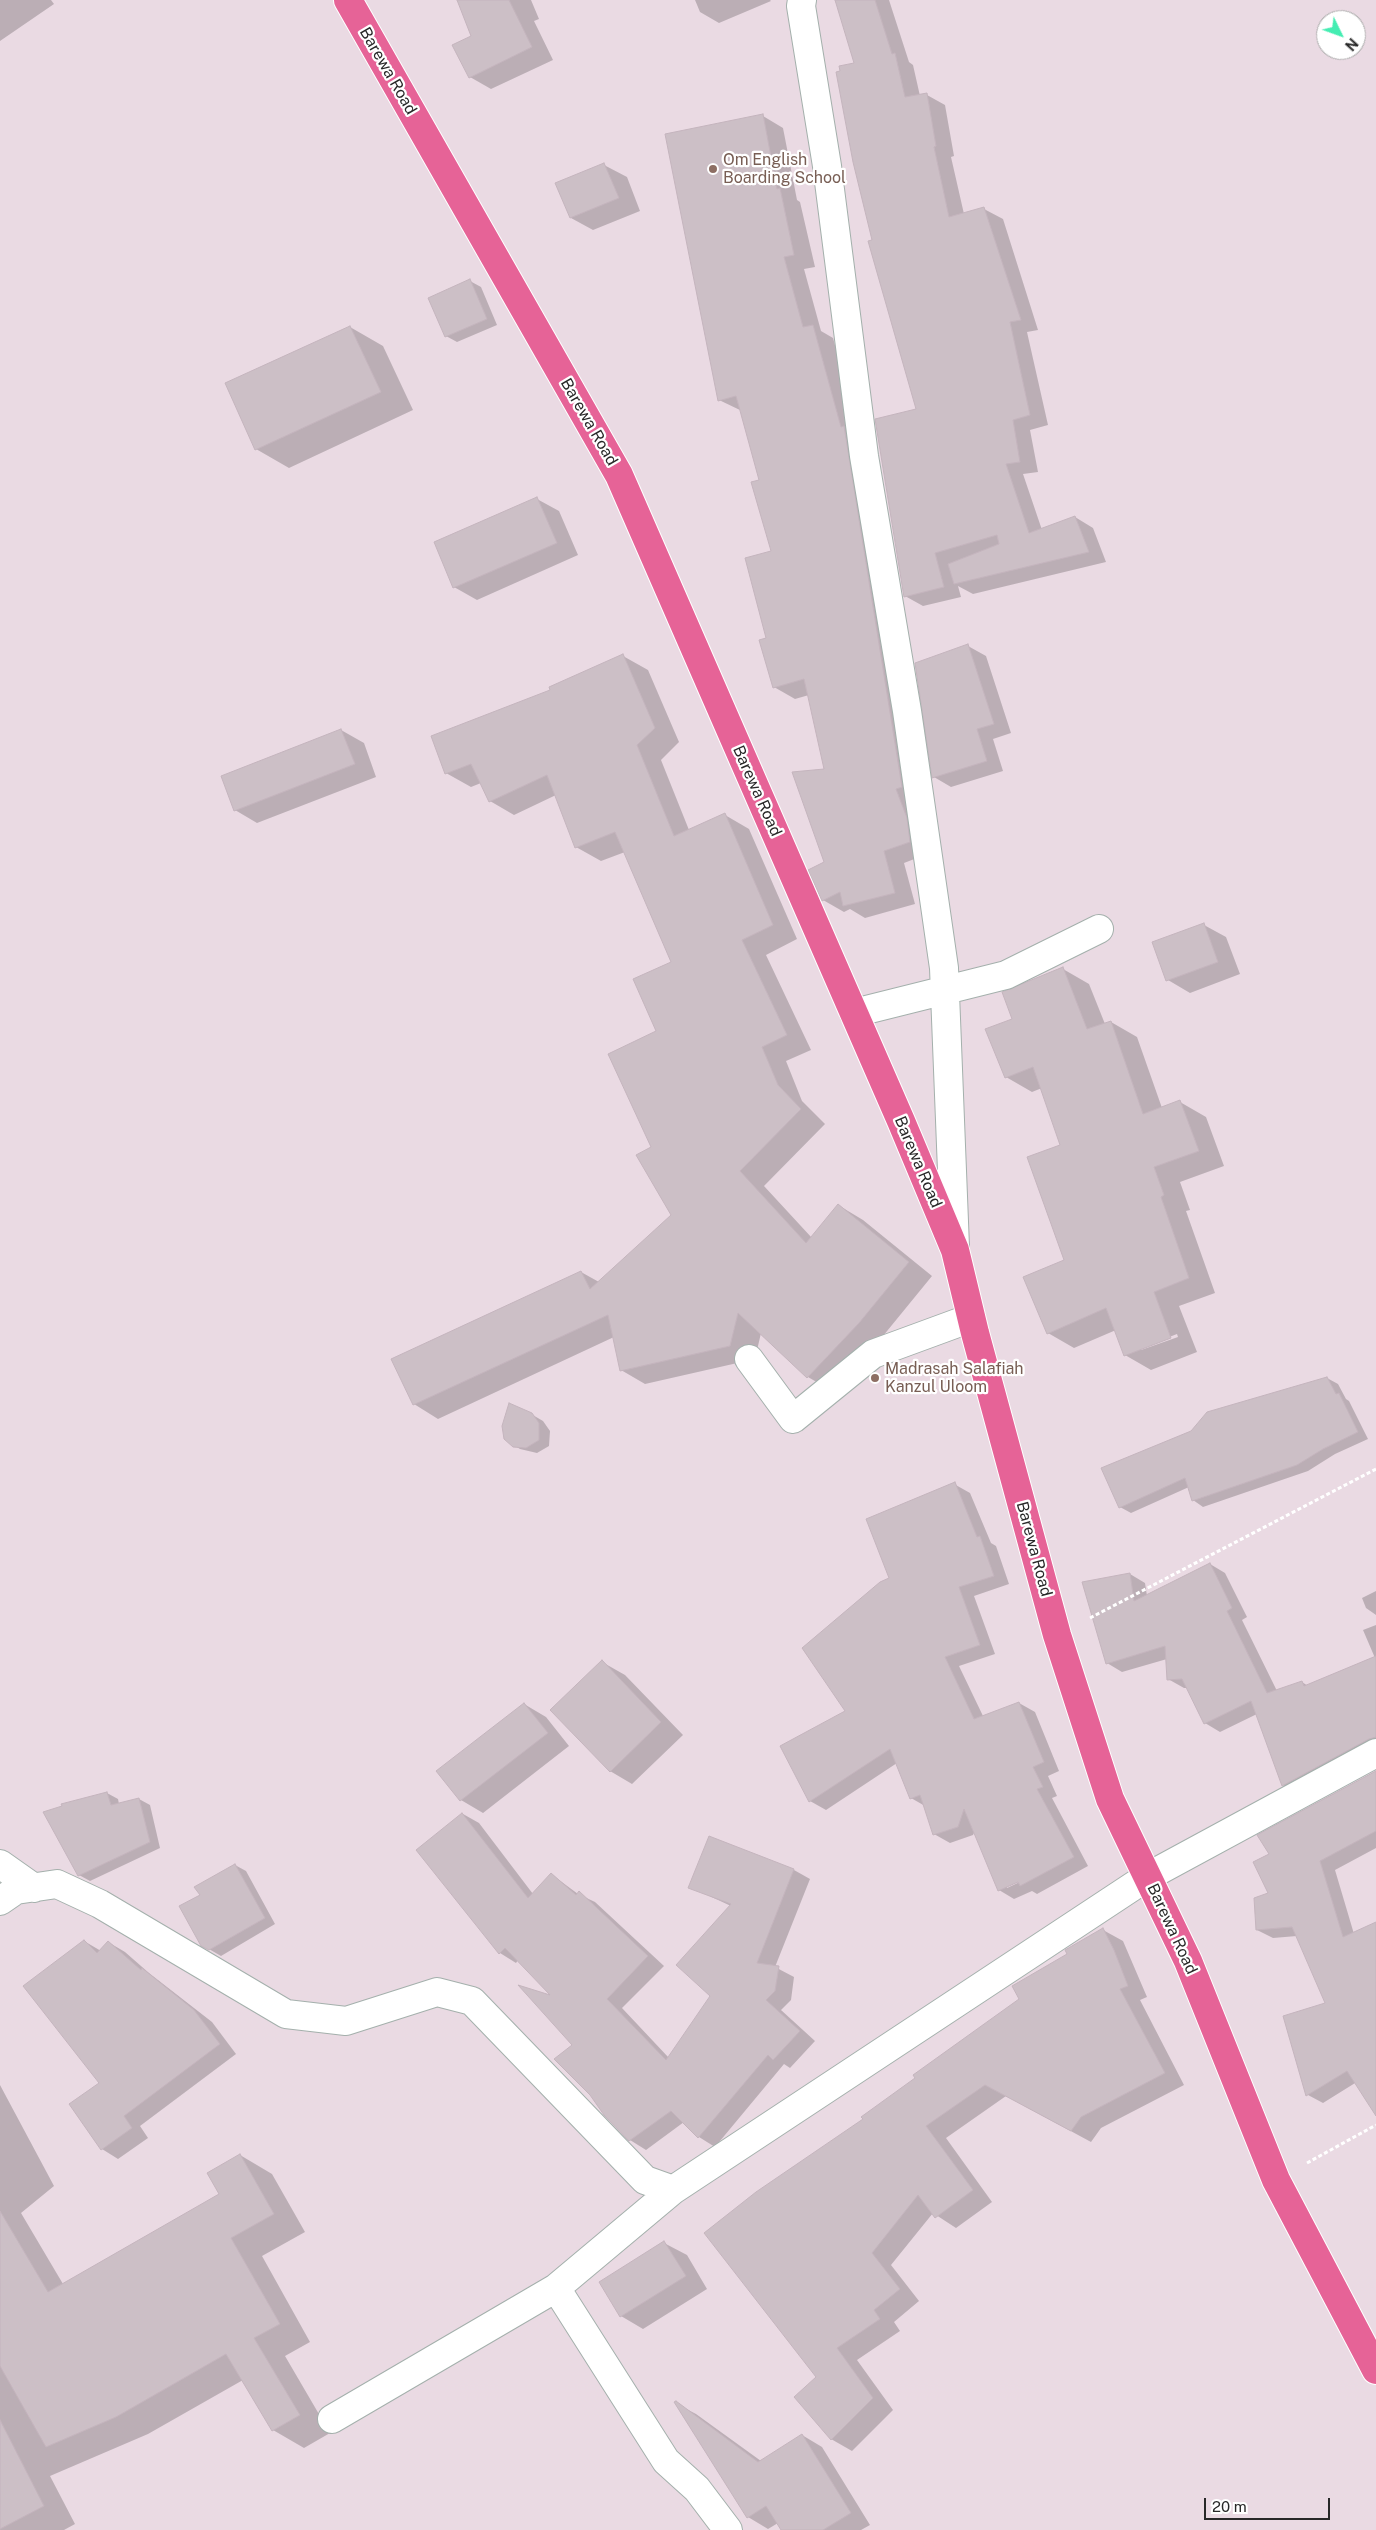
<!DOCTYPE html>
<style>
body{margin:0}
#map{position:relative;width:1376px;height:2530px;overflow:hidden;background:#eadae3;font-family:"Public Sans",sans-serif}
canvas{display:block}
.north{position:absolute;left:1316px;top:10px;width:50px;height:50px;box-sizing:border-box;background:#fff;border:1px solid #a9a9a9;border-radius:50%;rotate:132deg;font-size:14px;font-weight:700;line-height:20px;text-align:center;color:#282828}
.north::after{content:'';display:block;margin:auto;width:18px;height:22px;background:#44edb2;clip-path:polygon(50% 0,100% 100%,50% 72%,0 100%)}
.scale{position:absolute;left:1204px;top:2498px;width:126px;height:22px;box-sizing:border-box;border:2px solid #282828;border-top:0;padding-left:6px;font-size:15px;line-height:18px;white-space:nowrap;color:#282828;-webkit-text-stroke:4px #fff;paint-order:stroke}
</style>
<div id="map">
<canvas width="1376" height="2530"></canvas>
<div class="north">N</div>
<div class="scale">20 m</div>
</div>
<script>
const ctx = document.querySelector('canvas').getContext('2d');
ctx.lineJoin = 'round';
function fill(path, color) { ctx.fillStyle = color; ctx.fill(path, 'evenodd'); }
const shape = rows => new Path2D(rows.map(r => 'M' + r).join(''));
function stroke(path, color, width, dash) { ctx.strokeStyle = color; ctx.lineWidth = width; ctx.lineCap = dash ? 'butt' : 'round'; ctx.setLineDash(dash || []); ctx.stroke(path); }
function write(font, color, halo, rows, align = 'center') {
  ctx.font = font + ' "Public Sans",sans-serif'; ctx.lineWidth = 4.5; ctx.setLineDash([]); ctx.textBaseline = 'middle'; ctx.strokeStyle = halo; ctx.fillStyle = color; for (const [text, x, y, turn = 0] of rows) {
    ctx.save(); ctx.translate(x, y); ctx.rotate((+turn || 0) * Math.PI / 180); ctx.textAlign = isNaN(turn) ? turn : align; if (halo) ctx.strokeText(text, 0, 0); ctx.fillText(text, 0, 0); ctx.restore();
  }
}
const shadow = shape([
 [0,0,51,0,54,4,0,41],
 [458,0,531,0,539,19,534,21,553,60,491,89,470,77,473,37],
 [695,0,770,0,771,1,719,23,700,12],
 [837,0,889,0,909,62,913,65,920,96,927,95,945,105,954,156,951,157,964,214,984,209,1003,219,1038,330,1027,332,1048,425,1030,430,1038,472,1023,474,1042,530,1075,517,1093,528,1106,562,973,594,958,586,961,597,923,606,905,596,917,410,873,241,856,63],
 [763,116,783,128,797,200,800,202,815,267,804,269,821,331,833,338,861,437,930,853,904,863,915,904,865,918,850,909,844,912,823,900,826,862,826,770,809,695,795,699,774,687,767,639,773,552,760,481,742,411,719,400],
 [604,165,627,177,640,211,593,230,571,218],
 [470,281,481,287,497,325,457,342,446,336],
 [350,327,383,346,413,410,289,468,256,449],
 [537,499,559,511,578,555,477,600,454,587],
 [968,646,986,656,1011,733,993,739,1003,771,951,787,934,777],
 [623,656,648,670,679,742,661,760,689,830,725,815,749,829,797,939,766,955,811,1050,786,1061,802,1101,825,1124,764,1186,812,1238,838,1205,863,1220,932,1276,883,1336,832,1391,808,1377,761,1333,755,1359,645,1384,621,1370,614,1337,438,1419,414,1404,581,1272,599,1282,673,1215,658,1032,673,963,625,852,601,861,576,847,556,795,514,815,490,801,481,783,471,787,446,773,552,691],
 [341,730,364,743,376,777,257,823,235,810],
 [1204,925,1226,937,1240,974,1190,993,1168,980],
 [1063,969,1089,984,1105,1024,1111,1022,1137,1037,1162,1108,1180,1102,1206,1117,1224,1166,1180,1182,1190,1210,1186,1211,1215,1293,1179,1306,1197,1352,1151,1370,1125,1355,1116,1330,1074,1348,1048,1333,1066,1261,1062,1145,1042,1088,1032,1092,1006,1077,1014,1020],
 [1177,1334,1178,1337,1141,1350,1141,1348],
 [1327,1378,1338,1384,1346,1399,1349,1401,1368,1439,1335,1454,1308,1471,1203,1507,1193,1500,1189,1487,1131,1513,1120,1507],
 [531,1414,543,1421,550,1431,549,1446,537,1453,520,1449,509,1442],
 [954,1484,970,1493,991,1543,996,1546,1009,1584,974,1596,995,1654,959,1666,983,1716,1019,1703,1035,1712,1059,1771,1048,1776,1057,1796,1052,1798,1088,1866,1037,1894,1032,1891,1014,1899,999,1890,975,1831,973,1835,950,1843,934,1834,925,1806,911,1798,897,1763,826,1810,810,1801,847,1711,891,1579],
 [1024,1880,1007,1888,1007,1885],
 [1210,1564,1225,1573,1247,1617,1242,1620,1277,1691,1302,1682,1308,1686,1375,1658,1363,1630,1376,1625,1376,1752,1298,1794,1283,1785,1257,1714,1220,1732,1205,1723,1188,1688,1184,1688,1168,1679,1167,1659,1122,1672,1107,1663,1130,1574,1145,1583,1147,1596],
 [1376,1591,1376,1615,1366,1608,1362,1598],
 [602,1662,625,1675,683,1735,632,1784,610,1771],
 [524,1704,546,1717,569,1746,483,1813,461,1800,438,1771],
 [1376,1772,1376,1848,1335,1870,1354,1934,1376,1923,1376,2070,1323,2103,1308,2095,1327,2004,1297,1936,1273,1938,1257,1930,1270,1893,1271,1854],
 [107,1793,118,1799,119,1804,139,1799,150,1805,160,1848,90,1881,79,1875],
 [463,1814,479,1823,533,1894,551,1874,578,1894,595,1902,664,1966,622,2008,669,2058,712,1995,731,1906,690,1887,710,1837,794,1870,810,1879,775,1967,794,1977,791,2000,781,2010,815,2041,790,2068,784,2064,715,2147,699,2137,684,2122,646,2150,630,2140,605,2114,555,1998,518,1960,516,1963,500,1953],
 [235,1865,246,1871,275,1924,221,1956,202,1945,202,1896],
 [1103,1930,1123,1941,1147,1997,1140,2000,1184,2085,1101,2128,1091,2142,1006,2096,946,2138,992,2202,956,2228,933,2213,891,2265,919,2301,894,2322,900,2331,857,2360,893,2410,852,2451,831,2439,818,2377,865,2120,1021,1999,1069,1955],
 [84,1941,101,1951,108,1942,125,1952,149,1973,212,2022,236,2054,140,2126,148,2138,118,2159,102,2149,71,2104,101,2083],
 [0,2085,54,2186,21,2213,63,2284,220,2195,240,2155,272,2174,305,2232,262,2256,310,2342,285,2356,330,2433,304,2448,273,2430,243,2380,148,2434,50,2476,75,2524,64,2530,0,2530],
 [664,2243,687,2255,707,2289,643,2329,621,2316],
 [675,2403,696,2414,761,2461,802,2435,822,2447,870,2525,861,2530,782,2530,778,2523,768,2529,748,2517]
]);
const building = shape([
 [457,0,509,0,532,47,469,78,452,45,471,36,457,0],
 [835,0,875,0,892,54,895,53,905,97,927,93,936,146,934,147,949,217,984,207,1021,320,1010,322,1030,415,1013,420,1020,462,1006,464,1029,533,1075,516,1089,552,954,584,948,564,999,544,997,535,935,553,944,587,904,597,875,419,916,409,868,241,872,240,853,162,836,72,840,71,839,66,854,63,835,0],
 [763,114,777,189,780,188,794,255,784,257,803,327,813,325,841,427,844,426,902,787,896,789,907,818,910,842,884,851,895,893,843,906,840,892,822,901,808,870,824,862,792,772,824,769,804,679,773,688,759,640,766,638,745,558,771,551,751,482,759,480,736,396,718,401,665,134,763,114],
 [604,163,619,198,570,218,555,183,604,163],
 [470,279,487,319,445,337,428,298,470,279],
 [350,326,381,392,255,450,225,383,350,326],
 [537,497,557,543,453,588,434,542,537,497],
 [968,644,994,724,977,729,987,761,932,778,915,663,968,644],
 [623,654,655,728,637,745,674,836,725,813,773,925,742,940,787,1035,762,1047,778,1085,801,1109,740,1171,806,1243,838,1204,909,1262,859,1323,807,1378,738,1313,730,1346,620,1371,608,1315,413,1405,391,1359,581,1271,590,1289,671,1215,636,1155,651,1147,608,1054,656,1031,633,979,671,962,615,832,575,848,547,775,489,802,471,764,445,774,431,736,550,690,549,687,623,654],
 [341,729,355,764,234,811,221,776,341,729],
 [1204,923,1218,962,1166,981,1152,942,1204,923],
 [1063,967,1087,1029,1111,1021,1143,1114,1180,1100,1199,1151,1154,1167,1164,1195,1161,1197,1189,1278,1154,1292,1171,1338,1124,1356,1106,1308,1047,1334,1023,1277,1064,1260,1027,1157,1060,1145,1033,1067,1005,1078,985,1029,1012,1019,1002,992,1063,967],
 [1327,1377,1336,1394,1339,1393,1358,1432,1323,1449,1297,1465,1192,1501,1185,1478,1119,1508,1101,1468,1191,1431,1207,1412,1327,1377],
 [509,1403,532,1413,539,1423,539,1440,526,1448,513,1447,504,1439,502,1426,509,1403],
 [955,1482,977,1537,980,1536,994,1576,959,1587,980,1645,945,1657,974,1719,1019,1702,1044,1762,1033,1767,1043,1787,1037,1789,1074,1857,1020,1886,1018,1882,998,1891,964,1809,958,1827,933,1835,920,1795,910,1799,890,1749,809,1802,780,1746,845,1711,802,1648,880,1582,889,1578,866,1519,955,1482],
 [1210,1563,1232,1608,1227,1611,1267,1693,1302,1681,1304,1686,1376,1656,1376,1737,1369,1739,1282,1786,1251,1701,1204,1724,1182,1679,1167,1680,1165,1646,1106,1664,1082,1582,1130,1573,1134,1601,1210,1563],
 [602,1660,661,1722,610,1772,550,1710,602,1660],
 [524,1703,548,1733,460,1801,436,1771,524,1703],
 [1376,1771,1376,1831,1320,1861,1343,1937,1376,1922,1376,2116,1347,2071,1306,2096,1283,2016,1325,2003,1292,1927,1256,1930,1254,1898,1268,1893,1253,1862,1269,1854,1257,1835,1376,1771],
 [107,1792,111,1805,139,1798,150,1842,78,1876,43,1812,62,1806,61,1804,107,1792],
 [462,1813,528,1898,551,1873,576,1895,579,1891,648,1956,607,1999,666,2060,710,1996,676,1965,731,1904,688,1888,709,1836,794,1869,757,1963,779,1966,775,1991,766,2000,800,2031,773,2060,768,2055,698,2138,671,2111,629,2141,604,2115,590,2095,554,2059,572,2045,518,1985,550,1995,505,1948,499,1954,416,1850,462,1813],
 [235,1864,265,1918,209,1950,201,1946,179,1906,200,1895,194,1887,235,1864],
 [1103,1928,1114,1950,1128,1986,1120,1989,1165,2073,1081,2117,1071,2131,985,2085,926,2126,973,2190,935,2218,918,2195,872,2253,900,2289,874,2310,880,2319,837,2348,873,2398,831,2440,794,2397,816,2377,704,2233,756,2192,863,2119,861,2117,915,2078,913,2075,1019,1999,1012,1986,1067,1954,1065,1950,1103,1928],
 [84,1940,97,1953,108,1941,141,1970,142,1968,194,2010,220,2044,124,2116,132,2128,101,2150,69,2104,99,2083,23,1986,84,1940],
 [240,2154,274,2214,231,2238,280,2324,254,2338,300,2415,272,2431,226,2354,116,2417,46,2447,0,2366,0,2211,48,2292,219,2194,207,2173,240,2154],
 [664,2241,686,2276,620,2317,599,2282,664,2241],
 [676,2401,758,2462,802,2434,851,2513,823,2530,781,2530,766,2506,747,2518,674,2402,676,2401],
 [0,2420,44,2506,0,2529,0,2420]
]);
const path = shape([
 [1090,1618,1376,1469],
 [1307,2163,1376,2125]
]);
const minor = shape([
 [802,0,801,6,827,166,864,456,907,711,944,968,955,1247],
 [854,1013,1006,975,1099,929],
 [749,1359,793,1419,873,1354,971,1318],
 [0,1864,34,1888],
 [0,1901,16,1890,57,1884,100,1904,286,2014,346,2021,437,1992,472,2001,645,2180,673,2190,1147,1877,1376,1753],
 [556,2288,666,2461,697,2489,728,2530],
 [332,2419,556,2288,673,2190]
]);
const major = shape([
 [348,0,619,475,901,1121,955,1250,975,1333,1057,1635,1110,1799,1188,1961,1276,2180,1376,2370]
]);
const markers = [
 [713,169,5,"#8d6e63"],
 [875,1378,5,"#8d6e63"]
];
const streetNames = [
 ["Barewa Road",388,71,60],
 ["Barewa Road",589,422,60],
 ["Barewa Road",757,791,66],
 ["Barewa Road",918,1162,67],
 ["Barewa Road",1034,1549,75],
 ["Barewa Road",1172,1929,65]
];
const educationNames = [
 ["Om English",723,160],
 ["Boarding School",723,178],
 ["Madrasah Salafiah",885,1369],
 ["Kanzul Uloom",885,1387]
];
fill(shadow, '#0003');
fill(building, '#ccbfc6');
stroke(building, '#c4b4bd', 1);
stroke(minor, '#a4b0ac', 30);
stroke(major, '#fff', 30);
stroke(path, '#fff', 3, [4, 2.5]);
stroke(minor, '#fff', 28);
stroke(major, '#e66397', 28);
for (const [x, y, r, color] of markers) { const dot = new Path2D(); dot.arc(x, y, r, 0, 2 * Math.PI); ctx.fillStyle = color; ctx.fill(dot); stroke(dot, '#fff', 2); }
write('16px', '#282828', '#fff', streetNames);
write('16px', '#785e54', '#fff', educationNames, 'left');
</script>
